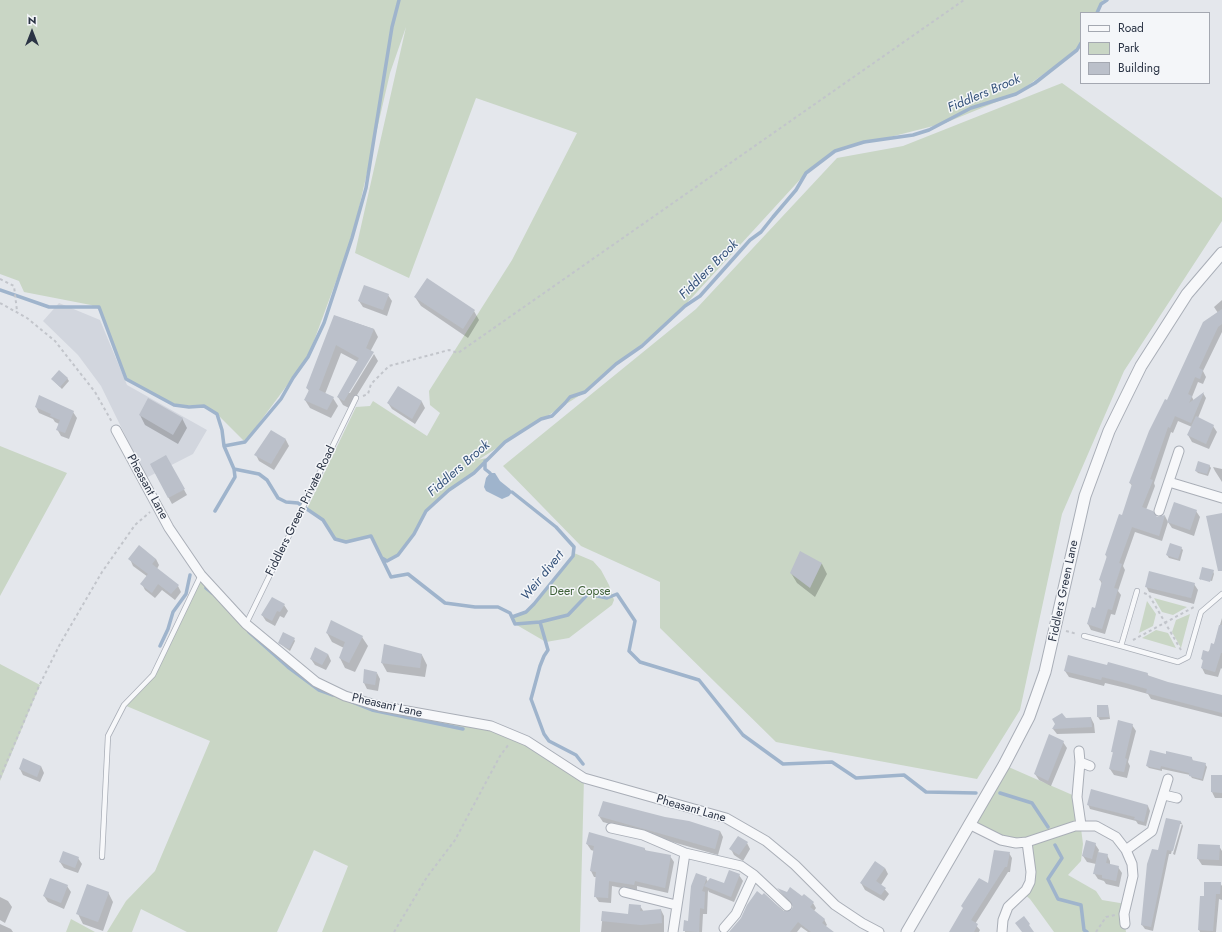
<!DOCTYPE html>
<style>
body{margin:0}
#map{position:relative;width:1222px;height:932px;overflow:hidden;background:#e4e7ec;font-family:Jost,sans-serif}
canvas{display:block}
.legend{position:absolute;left:1080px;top:12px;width:130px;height:72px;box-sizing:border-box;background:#f4f6f9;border:1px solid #a4a8b1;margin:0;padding:5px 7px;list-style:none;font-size:12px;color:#2b3445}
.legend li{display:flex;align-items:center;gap:8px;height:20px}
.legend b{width:20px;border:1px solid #a4a8b1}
.north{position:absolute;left:12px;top:12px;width:40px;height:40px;-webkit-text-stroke:3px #f4f6f9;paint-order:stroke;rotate:0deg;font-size:11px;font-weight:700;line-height:16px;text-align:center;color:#2b3445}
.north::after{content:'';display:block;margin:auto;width:14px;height:18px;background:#2b3445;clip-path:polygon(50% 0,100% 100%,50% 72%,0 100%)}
</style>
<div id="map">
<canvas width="1222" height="932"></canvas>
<ul class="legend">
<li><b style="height:5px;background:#f7f8fa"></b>Road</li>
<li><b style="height:11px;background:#c9d6c5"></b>Park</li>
<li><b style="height:11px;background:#bbc0ca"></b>Building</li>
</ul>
<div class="north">N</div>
</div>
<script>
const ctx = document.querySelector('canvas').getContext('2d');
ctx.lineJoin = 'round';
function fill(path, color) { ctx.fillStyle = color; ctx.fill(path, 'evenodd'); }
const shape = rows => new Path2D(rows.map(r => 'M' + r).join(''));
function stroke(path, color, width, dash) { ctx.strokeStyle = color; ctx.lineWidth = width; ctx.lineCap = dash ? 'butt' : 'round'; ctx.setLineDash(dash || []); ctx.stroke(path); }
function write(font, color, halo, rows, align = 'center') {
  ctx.font = font + ' Jost,sans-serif'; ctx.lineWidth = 3; ctx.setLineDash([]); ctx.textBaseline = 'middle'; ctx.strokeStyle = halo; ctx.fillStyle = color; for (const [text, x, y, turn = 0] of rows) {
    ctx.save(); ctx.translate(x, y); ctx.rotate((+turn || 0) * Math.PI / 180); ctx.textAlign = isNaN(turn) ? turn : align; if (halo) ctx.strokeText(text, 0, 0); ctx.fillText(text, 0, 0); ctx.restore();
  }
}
const built = shape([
 [59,303,100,320,127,385,207,430,193,454,146,478,101,386,78,355,43,321]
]);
const green = shape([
 [0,0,1103,0,1096,13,1081,13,1081,42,1077,50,1016,94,945,123,835,151,806,173,675,316,585,392,478,460,490,457,474,473,449,490,426,511,414,534,398,555,387,561,381,557,371,536,346,542,335,539,323,520,307,509,356,407,370,406,373,401,427,436,440,413,430,405,429,391,512,260,577,133,476,98,409,278,355,253,406,27,390,73,352,238,308,357,245,442,217,414,204,406,174,405,126,379,100,310,91,305,24,292,19,281,0,274],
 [1062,83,1222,198,1222,221,1124,371,1062,514,1020,710,977,779,776,742,660,628,660,582,581,546,503,466,696,309,837,158,903,146],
 [0,446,67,473,0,596],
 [574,553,593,561,601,570,609,585,614,600,612,605,569,638,546,642,515,624,512,617,526,612,552,583],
 [201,575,293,664,345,696,491,726,584,778,580,932,322,932,348,866,314,850,277,932,187,932,141,909,132,932,107,932,126,901,155,871,210,741,124,705,153,675],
 [1154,598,1187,607,1173,615,1162,612],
 [1147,601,1156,614,1153,626,1139,633],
 [1190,614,1181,648,1172,632,1176,620],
 [1156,630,1168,633,1176,648,1142,638],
 [0,664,40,685,0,781],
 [1004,765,1077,797,1083,844,1081,861,1068,875,1096,891,1102,900,1126,904,1124,920,1126,932,1054,932,1030,899,1023,893,1026,890,1029,856,1022,843,969,824],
 [71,919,95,932,66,932]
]);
const water = shape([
 [490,473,495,473,500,481,510,489,512,492,509,496,502,499,486,491,484,487,486,478]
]);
const shadow = shape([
 [388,295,392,301,387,316,363,307,359,301],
 [415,297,474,311,479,320,468,338,421,306],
 [1222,300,1222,332,1203,371,1206,377,1203,384,1198,382,1192,397,1194,401,1203,393,1206,398,1198,418,1213,426,1217,432,1209,449,1192,442,1188,435,1192,427,1178,421,1173,433,1171,432,1154,483,1155,486,1146,510,1157,518,1165,516,1168,522,1162,541,1135,532,1123,566,1125,570,1118,591,1121,595,1115,615,1111,614,1105,634,1091,630,1088,624,1096,609,1102,584,1100,580,1107,558,1106,555,1123,516,1133,487,1130,483,1168,402,1218,313,1214,307],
 [335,316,374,329,378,337,348,393,350,393,374,354,378,361,349,408,343,405,338,397,358,362,341,353,325,394,333,398,338,406,331,418,310,408,305,400,309,391,307,388],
 [67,378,69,381,62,389,52,379],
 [398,388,422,402,425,408,415,424,392,409,388,403],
 [40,397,73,412,77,418,69,439,61,436,57,429,59,424,55,422,53,419,39,413,36,407],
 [140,415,182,418,187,428,178,444,145,425],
 [271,431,286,440,289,446,274,470,259,461,256,455],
 [166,457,187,495,172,504,151,465],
 [1209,465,1211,468,1208,476,1198,473,1196,471],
 [1213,467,1222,469,1222,482,1215,471],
 [1196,511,1200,517,1194,536,1172,528,1168,522],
 [1181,548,1183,550,1180,561,1169,558,1167,555],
 [800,553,822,564,827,574,815,597,797,583,791,573],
 [130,559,156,559,159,565,157,569,178,586,181,592,175,600,162,590,155,598,145,590,142,584,148,577,133,566],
 [1203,568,1213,571,1214,574,1212,581,1201,578,1201,580,1200,579],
 [1194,584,1198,590,1194,604,1149,592,1146,586],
 [284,605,288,611,284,618,280,616,275,626,266,621,262,615],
 [1222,618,1222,669,1221,668,1218,677,1205,674,1202,668,1204,663,1202,659,1214,645],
 [327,633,362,637,368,646,355,672,345,668,340,658,344,648,332,642],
 [294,639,295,641,290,651,279,643],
 [385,645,422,655,427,665,425,677,387,672,382,663],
 [328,654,331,661,326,670,315,665,311,659],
 [1108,667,1147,673,1149,677,1168,683,1222,697,1222,717,1151,699,1148,694,1126,688,1105,683,1104,686,1069,677,1065,671],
 [377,673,380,679,378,691,367,689,364,683],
 [1108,706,1110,719,1100,720,1098,717],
 [1091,718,1094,724,1095,733,1057,734,1053,729,1056,724,1065,719],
 [1132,725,1136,731,1128,762,1130,766,1127,778,1114,775,1110,769,1114,755,1112,751],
 [1063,742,1067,748,1051,786,1039,780,1035,774],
 [1192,758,1193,761,1205,764,1207,767,1203,781,1192,778,1190,775,1162,769,1162,771,1149,768,1147,766],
 [41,766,44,773,40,782,23,775,20,769],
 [1222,776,1222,798,1215,798,1212,792],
 [1088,804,1148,806,1150,811,1146,826,1138,824,1136,821,1090,809],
 [599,816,720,831,723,837,718,855,603,822],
 [1167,819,1181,822,1183,826,1175,855,1173,854,1182,824,1179,824,1171,854,1169,854,1153,931,1145,929,1142,925],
 [747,843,750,849,743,861,734,855,731,849],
 [587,844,644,848,646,851,670,856,674,862,668,893,637,886,637,891,612,886,611,903,599,902,595,896,597,877,594,877,591,871,594,851,591,850],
 [1095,844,1099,850,1098,853,1107,855,1110,861,1110,865,1118,867,1122,873,1119,887,1106,884,1104,881,1098,879,1094,873,1096,864,1087,862,1083,856],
 [1199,845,1219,846,1222,851,1222,866,1202,865,1198,859],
 [1009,853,1012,858,1010,872,1008,872,975,924,980,930,979,932,951,932,964,909,989,885],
 [78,858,82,864,78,873,64,868,60,862],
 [885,868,888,874,881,885,889,894,884,901,865,890,861,883],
 [739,875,743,881,734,902,709,892,708,890,707,914,703,914,702,932,685,932,685,921,689,922,706,878,708,882,724,884],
 [1220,883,1222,886,1222,900,1219,899,1216,932,1200,932,1199,930,1205,897],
 [67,886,71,892,64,909,48,902,44,896],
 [779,890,802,898,804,895,813,903,816,908,814,911,824,919,827,925,825,927,831,932,808,932,801,927,797,932,730,932,764,894,786,913,792,911,793,906],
 [108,892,113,902,103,931,83,924,78,914],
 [0,897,8,901,12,907,5,923,0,920],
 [640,906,644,912,661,910,664,916,664,932,601,932,603,912,629,915],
 [0,924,11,929,13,932,0,932]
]);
const stream = shape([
 [1097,13,1101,4,1107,0],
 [0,290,49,307,99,307,126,379,174,405,189,407,204,406,217,414,222,430,224,446,234,469,259,474,267,480,278,498,286,502,298,503,323,520,335,539,346,542,371,536,391,577,408,574,445,603,475,607,498,607,510,613,515,624,540,622,568,615,588,594,607,598,617,594,635,621,629,651,640,662,699,680,743,735,783,764,832,762,856,778,904,775,926,792,976,793],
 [224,446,245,442,281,399,293,378,308,357,324,323,352,238,366,188,392,27,399,0],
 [485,461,485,469,490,473],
 [512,492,556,527,574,547,573,556,534,604,526,612,512,617],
 [215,511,235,477,234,469],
 [382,558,387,561,398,555,414,534,426,511,449,490,474,473,505,442,541,419,552,416,565,403,570,397,585,392,616,364,642,346,685,306,700,296,750,240,761,232,773,217,796,190,806,173,835,151,864,142,913,135,929,130,971,108,1016,94,1035,83,1077,50,1081,43],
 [206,588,212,593],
 [540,622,548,650,544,656,540,666,531,699,544,734,549,741,576,755,583,764],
 [249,632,288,667,319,690,333,695],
 [160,646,168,629,173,612,186,594,190,575],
 [352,702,372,710,463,729],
 [1000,793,1032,803,1048,827],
 [1055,845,1062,858,1048,879,1058,899,1081,905,1084,930,1087,932]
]);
const building = shape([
 [427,278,475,310,463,329,414,297],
 [364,285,389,294,383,310,358,301],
 [1222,309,1222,324,1218,327,1199,368,1203,370,1200,379,1195,377,1188,394,1192,396,1189,403,1204,392,1191,423,1175,416,1170,428,1168,427,1150,479,1153,480,1142,507,1153,511,1157,517,1165,515,1159,536,1132,527,1119,563,1122,564,1114,588,1118,589,1112,610,1108,609,1102,629,1087,624,1092,607,1095,608,1102,581,1099,580,1107,556,1105,555,1119,514,1122,515,1132,484,1129,483,1149,431,1165,399,1167,400,1203,322],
 [334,315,374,329,366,348,374,352,344,401,337,397,359,358,336,345,319,390,334,397,327,410,304,400,309,390,306,388],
 [59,370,68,378,60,387,51,379],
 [398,386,422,401,412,419,387,403],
 [39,395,74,411,65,433,56,430,60,420,50,416,51,414,35,407],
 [148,398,183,418,173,435,139,415],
 [1196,416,1214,425,1206,444,1187,435],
 [271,430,286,439,271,464,254,455],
 [166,455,185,489,168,498,150,464],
 [1198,461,1210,465,1207,474,1195,471],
 [1174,502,1197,510,1190,530,1167,522],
 [1222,513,1222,571,1218,571,1206,516],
 [1170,543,1182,547,1178,559,1166,555],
 [139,545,156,559,152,564,179,585,171,594,158,584,152,593,140,584,148,574,128,559],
 [800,551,822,563,810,588,790,573],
 [1202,567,1214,570,1210,582,1199,579],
 [1149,571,1195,583,1191,598,1145,587],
 [272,597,285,604,280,612,277,611,272,621,261,615],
 [331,620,363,636,349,663,339,658,345,642,326,633],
 [1219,625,1222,625,1222,653,1221,653,1215,672,1201,668,1203,660,1201,659,1203,650,1209,652,1211,643,1214,644],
 [283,632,295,638,289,649,278,643],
 [384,644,422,654,420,668,381,663],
 [315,647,328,654,322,665,310,659],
 [1068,655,1107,665,1108,662,1148,673,1147,675,1168,682,1222,695,1222,713,1146,693,1147,689,1122,682,1102,677,1101,680,1064,671],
 [364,669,377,672,375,685,363,683],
 [1097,705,1108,705,1109,717,1097,717],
 [1062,713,1066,718,1091,717,1092,727,1052,729,1055,724,1052,719],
 [1118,720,1133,724,1125,758,1127,759,1124,772,1109,769,1113,752,1111,752],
 [1049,734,1064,741,1048,781,1034,774],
 [1150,750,1166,754,1166,751,1192,757,1192,760,1206,763,1202,779,1189,776,1189,773,1161,766,1160,769,1146,766],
 [23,758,41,766,37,777,19,769],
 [1211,775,1222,775,1222,793,1211,792],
 [1091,789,1148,805,1144,822,1134,819,1135,817,1087,805],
 [603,801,665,817,689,821,720,831,715,849,598,816],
 [1166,818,1181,821,1173,851,1167,850,1151,927,1141,925,1147,864,1152,849,1158,850],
 [589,832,645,848,644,850,671,855,665,888,635,881,634,885,609,881,608,898,594,897,596,872,590,871,594,846,586,844],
 [738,836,748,842,739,855,729,849],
 [1086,840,1096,843,1092,859,1082,856],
 [1198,844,1220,845,1219,860,1197,859],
 [994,850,1010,852,1007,867,1005,867,971,920,978,924,974,932,949,932,963,908,961,906,979,878,988,883],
 [63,851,79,857,75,868,59,862],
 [1098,852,1108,854,1106,863,1119,866,1116,881,1102,878,1102,875,1093,874],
 [875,861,885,868,876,881,886,888,881,895,860,883],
 [729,870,740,874,731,897,704,886,710,878,724,883],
 [696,873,707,877,702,891,705,892,704,909,700,908,699,932,683,931,684,920,688,921,691,886],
 [50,878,68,885,61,903,43,896],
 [1204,882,1221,882,1220,894,1216,894,1213,931,1198,930,1200,896,1204,896],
 [87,884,109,892,98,922,76,914],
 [790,887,802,896,804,894,814,902,810,907,825,919,822,923,834,932,811,932,798,922,790,932,729,932,741,918,747,905,757,891,762,895,764,893,783,911,791,910,793,907,791,902,777,888,787,892],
 [629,904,641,905,640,911,661,909,662,923,641,925,601,921,602,911,628,914],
 [1024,916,1030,924,1029,925,1034,932,1022,932,1015,923]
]);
const path = shape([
 [0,279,14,286,17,311],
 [0,303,27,318,55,341,95,392,112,422],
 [363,396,368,394,371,384,389,366,449,350,458,353,964,0],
 [1144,593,1149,595,1181,650],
 [1066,631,1077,634],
 [1133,640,1194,607],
 [0,778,39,686,60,644,102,572,135,525,150,512],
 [394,932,427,877,455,840,500,756,509,744],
 [1096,932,1106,917,1115,915]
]);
const service = shape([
 [1137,591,1121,646,1178,662,1188,657,1201,612,1222,594],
 [246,624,356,398],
 [1084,636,1121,646],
 [102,857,108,736,124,705,153,675,201,575]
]);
const minor = shape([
 [116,430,169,528,201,575,246,624,316,682,345,696,379,706,491,726,527,741,584,778,726,818,766,841,795,865,835,905,862,923,879,932],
 [1169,482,1222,498],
 [1159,511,1179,451],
 [1079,751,1080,762,1077,797,1081,825],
 [1080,762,1090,766],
 [1164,795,1177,798],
 [969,824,1001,840,1016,843,1027,842,1075,826,1096,826,1116,837,1126,850,1152,831,1168,779],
 [611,828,643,835,685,853,741,866,754,875,736,914,724,928],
 [754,875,787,906],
 [624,892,676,905],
 [1125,924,1124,914,1133,876,1132,864,1126,850],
 [673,932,685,853],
 [1002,932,1003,920,1008,907,1026,890,1030,882,1031,872,1027,842]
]);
const tertiary = shape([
 [907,932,1004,765,1029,717,1045,672,1085,496,1109,431,1141,366,1187,294,1222,253]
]);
const streetNames = [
 ["Pheasant Lane",147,487,61],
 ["Fiddlers Green Private Road",301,511,-64],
 ["Fiddlers Green Lane",1064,591,-78],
 ["Pheasant Lane",387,706,13],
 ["Pheasant Lane",691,809,16]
];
const parkNames = [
 ["Deer Copse",580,592]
];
const waterNames = [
 ["Fiddlers Brook",984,94,-23],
 ["Fiddlers Brook",709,270,-45],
 ["Fiddlers Brook",459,469,-41],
 ["Weir divert",543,576,-51]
];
fill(built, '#d2d6de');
fill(green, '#c9d6c5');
fill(water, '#9fb4cc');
fill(shadow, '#0003');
stroke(stream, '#9fb4cc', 3.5);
fill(building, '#bbc0ca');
stroke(service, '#a9aeb7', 6);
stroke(minor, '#a9aeb7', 11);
stroke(tertiary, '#a9aeb7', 13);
stroke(path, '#c2c5cb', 2, [3, 3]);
stroke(service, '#f7f8fa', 4.5);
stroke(minor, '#f7f8fa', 9);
stroke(tertiary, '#f7f8fa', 11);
write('12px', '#2b3445', '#f4f6f9', streetNames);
write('12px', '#3f6138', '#f4f6f9', parkNames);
write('italic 13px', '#34527a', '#f4f6f9', waterNames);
</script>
